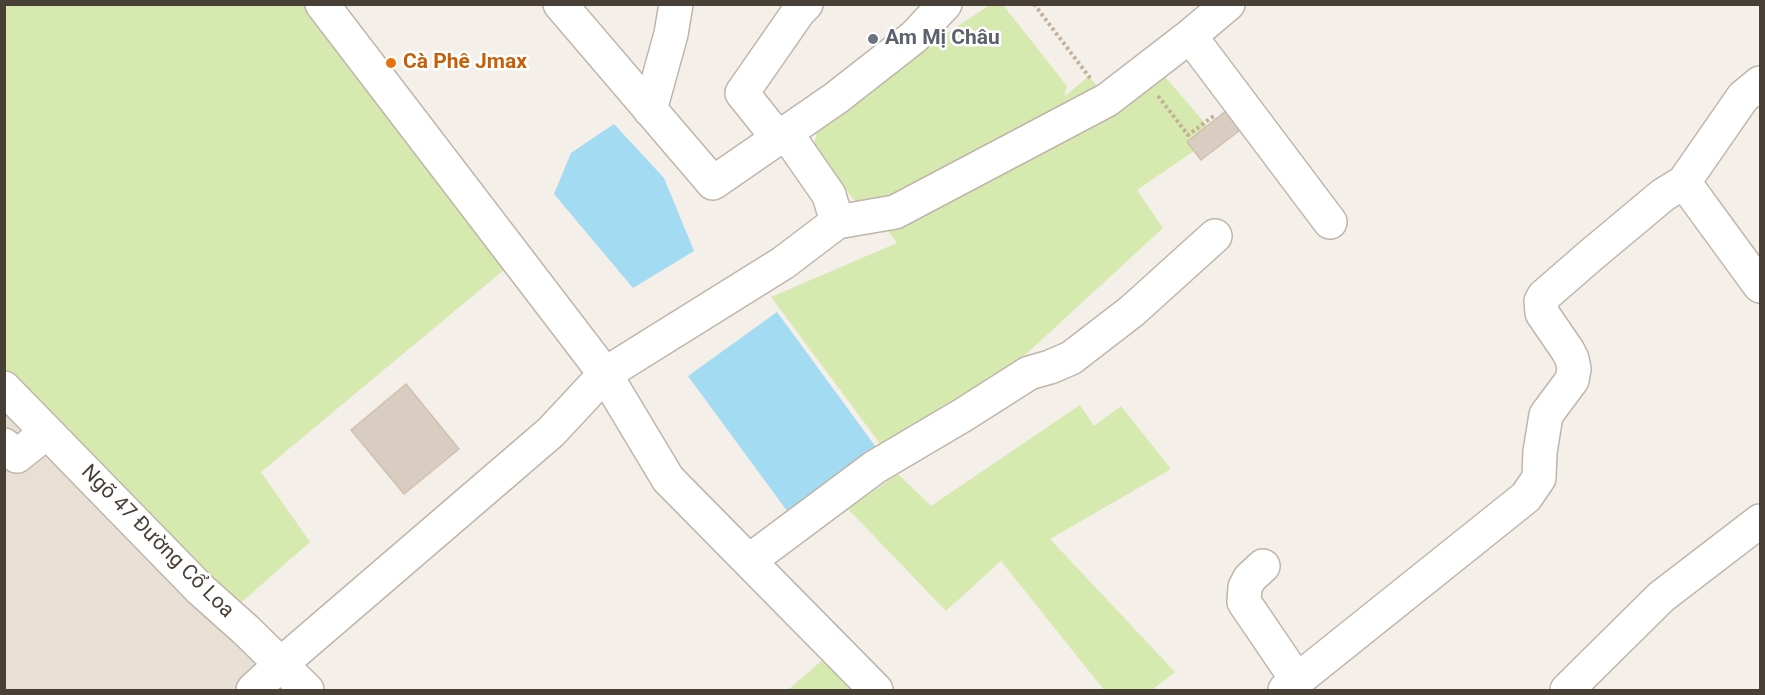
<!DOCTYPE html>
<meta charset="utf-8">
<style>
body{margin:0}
#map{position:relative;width:1765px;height:695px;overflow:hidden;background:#f4efe8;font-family:Roboto,sans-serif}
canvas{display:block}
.frame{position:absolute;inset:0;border:6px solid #483f36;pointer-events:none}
</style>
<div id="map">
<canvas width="1765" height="695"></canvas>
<div class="frame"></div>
</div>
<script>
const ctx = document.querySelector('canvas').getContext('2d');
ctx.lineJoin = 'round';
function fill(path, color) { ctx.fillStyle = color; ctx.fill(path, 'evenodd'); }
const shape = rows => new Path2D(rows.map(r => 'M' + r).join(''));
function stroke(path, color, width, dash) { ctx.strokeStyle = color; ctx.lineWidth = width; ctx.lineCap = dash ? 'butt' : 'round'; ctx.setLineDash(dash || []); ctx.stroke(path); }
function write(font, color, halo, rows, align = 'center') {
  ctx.font = font + ' Roboto,sans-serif'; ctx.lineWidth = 5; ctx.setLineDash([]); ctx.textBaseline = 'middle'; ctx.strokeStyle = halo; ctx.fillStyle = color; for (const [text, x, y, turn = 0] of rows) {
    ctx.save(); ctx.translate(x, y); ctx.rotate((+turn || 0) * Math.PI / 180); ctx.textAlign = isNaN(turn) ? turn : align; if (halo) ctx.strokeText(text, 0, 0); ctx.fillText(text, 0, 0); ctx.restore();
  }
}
const residential = shape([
 [5,397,285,690,5,690]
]);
const green = shape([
 [5,5,322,5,517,259,261,472,310,542,228,614,5,386],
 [990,5,1003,5,1067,86,1064,97,1089,76,1107,100,1154,64,1216,136,1137,190,1163,228,1011,368,887,453,771,297,897,243,873,211,853,199,814,148,817,130,947,33],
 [1080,405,1094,426,1121,406,1171,469,1050,539,1175,672,1152,690,1104,690,1001,561,946,611,848,509,898,474,931,506],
 [835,649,875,690,788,690]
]);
const water = shape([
 [614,124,664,178,694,251,633,288,554,194,571,153],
 [777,312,878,450,790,515,688,376]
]);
const building = shape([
 [1237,102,1252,121,1201,160,1187,142,1237,102],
 [406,384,459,449,404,494,351,430,406,384]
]);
const path = shape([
 [1034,4,1090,78],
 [1158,96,1188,135,1215,115]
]);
const minor = shape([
 [322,4,605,374,668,479,876,690],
 [560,4,713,183,836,98,914,37,945,4],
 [1190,36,1330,222],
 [650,110,671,34,676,4],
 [786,133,829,195,837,222],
 [778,138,742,93,799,11,806,4],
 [1684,182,1760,286],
 [4,388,47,432],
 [4,445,17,456,47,432,200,589,247,631,307,690],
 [749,561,875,467,963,415,1029,373,1050,367,1071,358,1132,311,1215,236],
 [1263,566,1250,578,1245,587,1244,602,1297,680],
 [253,690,281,664,551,432,605,374,783,263,837,222,895,212,1107,100,1190,36,1228,4],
 [1285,690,1526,497,1539,478,1540,452,1546,415,1572,380,1574,369,1572,359,1568,351,1542,313,1541,301,1544,296,1590,256,1663,195,1684,182,1743,97,1760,83],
 [1567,690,1661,597,1760,521]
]);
const markers = [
 [873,39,6,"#6b7280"],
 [391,63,6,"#e8710a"]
];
const worshipNames = [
 ["Am Mị Châu",885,39]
];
const foodNames = [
 ["Cà Phê Jmax",403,63]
];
const streetNames = [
 ["Ngõ 47 Đường Cổ Loa",157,542,45]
];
fill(residential, '#e8e0d5');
fill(green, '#d6e9af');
fill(water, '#a2dbf2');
fill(building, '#d9ccc0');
stroke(building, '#d1c0b0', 1.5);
stroke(minor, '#c0b5aa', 36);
stroke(path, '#c2b09a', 4, [3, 3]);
stroke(minor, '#fff', 33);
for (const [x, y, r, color] of markers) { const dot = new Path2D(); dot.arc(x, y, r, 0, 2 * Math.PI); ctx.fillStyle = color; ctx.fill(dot); stroke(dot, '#fff', 2); }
write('bold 21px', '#5b616d', '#fff', worshipNames, 'left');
write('bold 21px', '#c56008', '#fff', foodNames, 'left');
write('21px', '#483f36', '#fff', streetNames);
</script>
